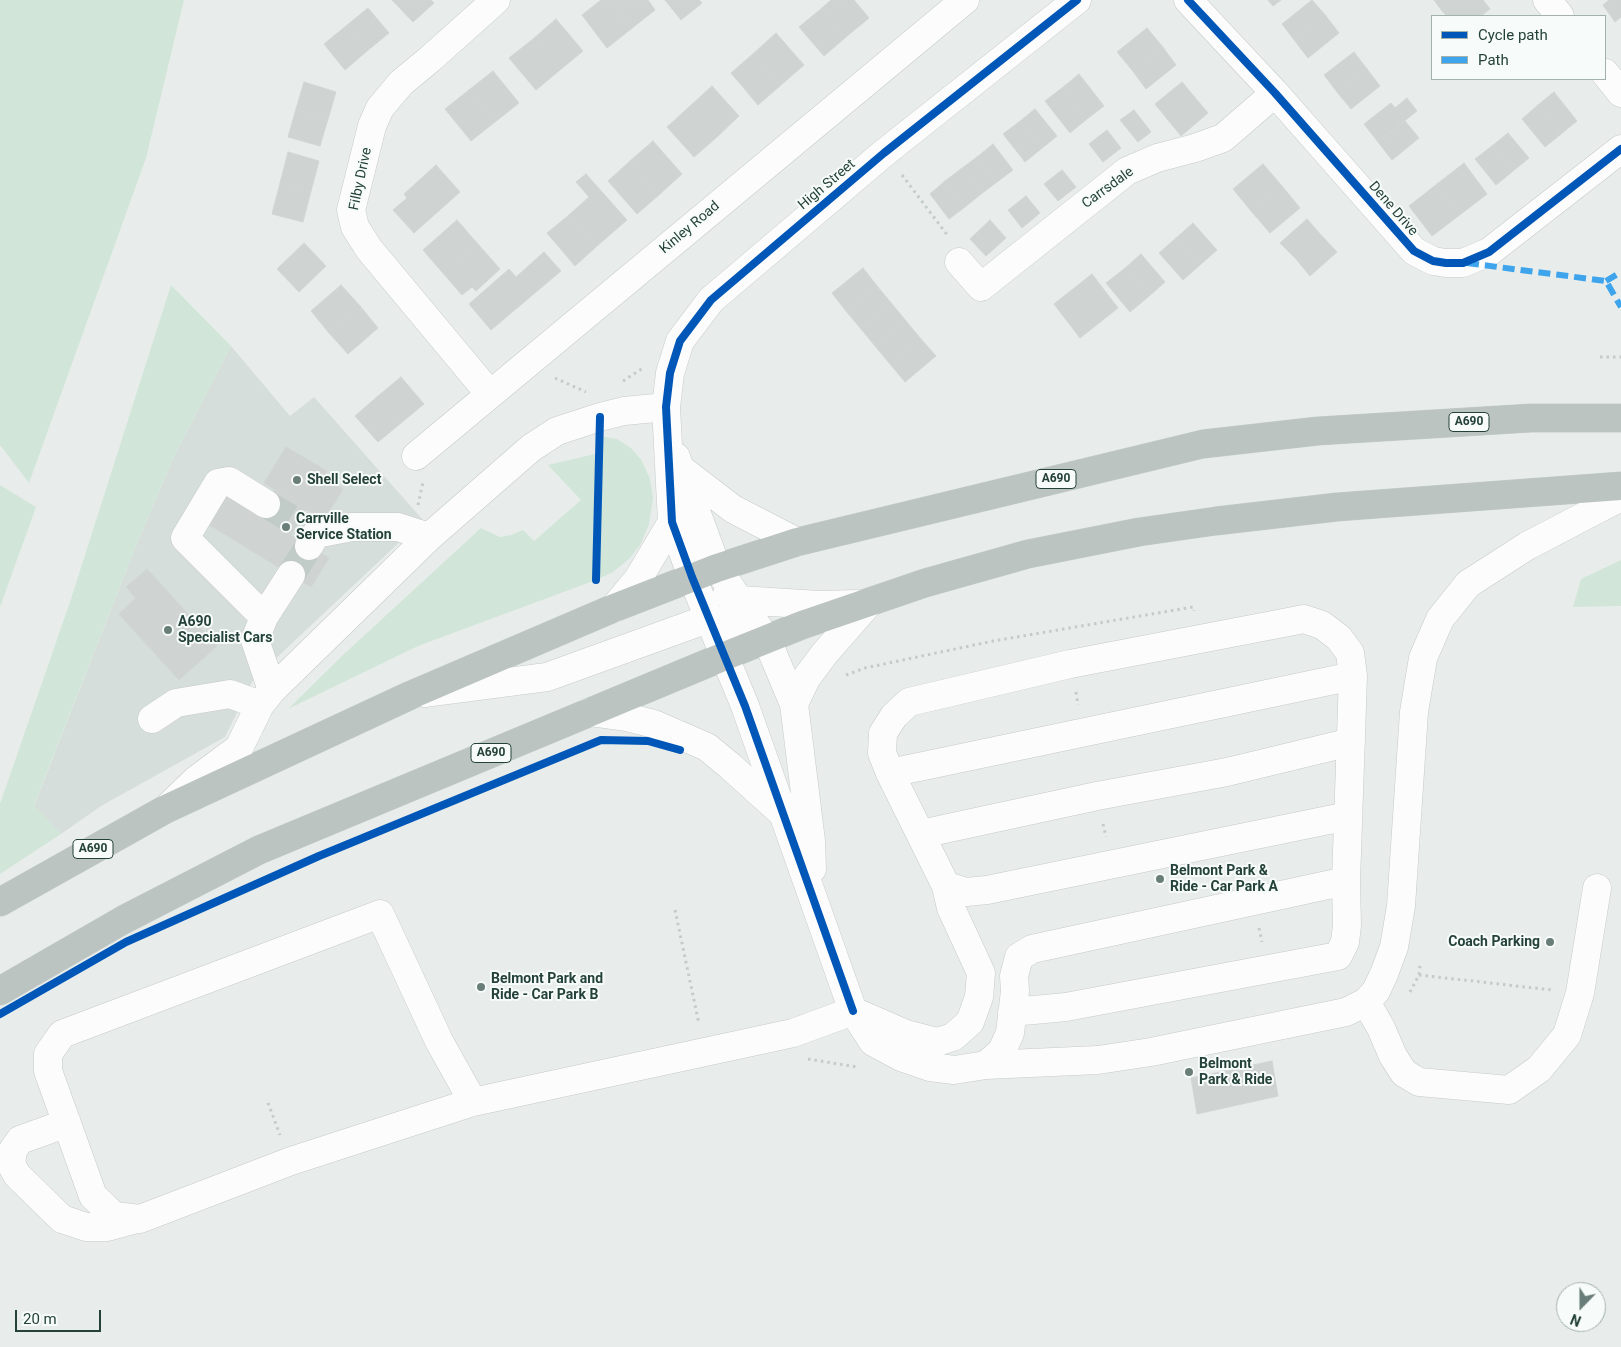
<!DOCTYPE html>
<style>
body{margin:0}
#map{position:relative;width:1621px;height:1347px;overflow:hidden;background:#e8edeb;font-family:Roboto,sans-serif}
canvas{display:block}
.legend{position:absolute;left:1431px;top:15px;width:175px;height:65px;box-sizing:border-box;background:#f7fbf9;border:1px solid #a3b1ad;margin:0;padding:6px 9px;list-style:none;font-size:15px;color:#24423a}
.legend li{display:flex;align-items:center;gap:10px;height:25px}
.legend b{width:25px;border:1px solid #a3b1ad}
.north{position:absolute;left:1556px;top:1282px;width:50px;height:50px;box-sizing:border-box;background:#f7fbf9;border:1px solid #a3b1ad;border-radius:50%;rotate:202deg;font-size:14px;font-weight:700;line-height:20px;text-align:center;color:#24423a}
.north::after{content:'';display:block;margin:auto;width:18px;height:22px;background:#697e78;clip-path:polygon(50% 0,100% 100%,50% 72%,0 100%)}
.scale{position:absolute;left:15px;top:1310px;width:86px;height:22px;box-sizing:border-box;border:2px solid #24423a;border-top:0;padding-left:6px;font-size:15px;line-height:18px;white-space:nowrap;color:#24423a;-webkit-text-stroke:4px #f7fbf9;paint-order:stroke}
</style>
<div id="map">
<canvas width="1621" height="1347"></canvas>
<ul class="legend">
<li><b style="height:6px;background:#0057b8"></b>Cycle path</li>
<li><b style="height:6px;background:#3ea4ec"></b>Path</li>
</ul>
<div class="north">N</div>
<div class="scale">20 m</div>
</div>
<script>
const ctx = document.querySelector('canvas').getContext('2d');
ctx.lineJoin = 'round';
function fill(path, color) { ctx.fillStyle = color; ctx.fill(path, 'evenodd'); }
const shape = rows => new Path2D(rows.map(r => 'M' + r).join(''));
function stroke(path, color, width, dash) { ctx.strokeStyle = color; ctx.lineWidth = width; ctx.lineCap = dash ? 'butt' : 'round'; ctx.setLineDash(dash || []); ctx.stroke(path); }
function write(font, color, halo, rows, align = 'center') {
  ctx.font = font + ' Roboto,sans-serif'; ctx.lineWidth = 4; ctx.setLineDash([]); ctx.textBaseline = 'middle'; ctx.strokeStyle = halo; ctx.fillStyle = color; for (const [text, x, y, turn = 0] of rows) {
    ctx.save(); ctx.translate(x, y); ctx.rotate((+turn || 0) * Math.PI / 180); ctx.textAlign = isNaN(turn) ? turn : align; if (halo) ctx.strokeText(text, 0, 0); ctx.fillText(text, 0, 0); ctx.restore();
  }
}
const built = shape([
 [231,346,290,416,314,397,423,520,253,680,225,737,101,806,61,834,34,806,133,553,174,456]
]);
const green = shape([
 [0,0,184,0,146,158,29,483,0,445],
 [171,285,231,346,174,456,133,553,34,805,61,834,0,874,0,804,71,599],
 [599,436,617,439,631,448,642,461,650,479,653,498,649,524,640,545,629,559,613,572,596,580,418,646,288,709,344,654,481,528,500,537,511,535,523,530,534,541,581,500,548,465,599,453],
 [0,485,36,507,0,607],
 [1621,560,1621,606,1573,607,1581,579]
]);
const building = shape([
 [392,0,431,0,434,3,413,22,392,0],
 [601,0,609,0,631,29,607,48,582,15,601,0],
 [609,0,648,0,655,10,631,29,609,0],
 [665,0,699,0,702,3,681,20,665,0],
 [831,0,854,0,869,18,846,37,822,8,831,0],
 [1268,0,1281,0,1273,6,1268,0],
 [1312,0,1326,16,1295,41,1282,24,1312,0],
 [1434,0,1456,0,1442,11,1434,0],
 [1456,0,1483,0,1490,9,1481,16,1447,16,1442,11,1456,0],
 [1609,0,1621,0,1621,17,1615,22,1603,5,1609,0],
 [368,8,389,33,367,51,346,26,368,8],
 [822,8,846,37,824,56,799,27,822,8],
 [1326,16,1339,33,1308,58,1295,41,1326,16],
 [556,19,583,51,560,70,533,39,556,19],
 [346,26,367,51,345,70,324,44,346,26],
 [1147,28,1162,46,1132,70,1117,52,1147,28],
 [776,33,804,65,781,85,754,53,776,33],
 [533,39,560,70,536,90,509,58,533,39],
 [1162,46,1176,65,1146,89,1132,70,1162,46],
 [1354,52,1367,69,1337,92,1324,75,1354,52],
 [754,53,781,85,758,105,731,73,754,53],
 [1367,69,1380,86,1351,109,1337,92,1367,69],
 [493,71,519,103,495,122,469,90,493,71],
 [1079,74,1104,106,1087,119,1062,88,1079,74],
 [304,82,336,92,328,119,296,109,304,82],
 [1182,82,1208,113,1181,136,1155,104,1182,82],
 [712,86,739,116,717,137,689,107,712,86],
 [1062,88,1087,119,1070,133,1045,101,1062,88],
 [469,90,495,122,471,141,445,109,469,90],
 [1554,92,1577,121,1561,134,1538,105,1554,92],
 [1407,98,1417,111,1378,142,1364,124,1391,103,1395,108,1407,98],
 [1538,105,1561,134,1545,147,1522,119,1538,105],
 [689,107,717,137,694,157,667,127,689,107],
 [296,109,328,119,320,146,288,137,296,109],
 [1035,109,1057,136,1041,149,1019,122,1035,109],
 [1134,110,1151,132,1138,142,1120,120,1134,110],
 [1405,121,1419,138,1392,160,1378,142,1405,121],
 [1019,122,1041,149,1025,162,1003,134,1019,122],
 [1107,130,1121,148,1103,162,1089,144,1107,130],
 [1508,133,1529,158,1513,171,1492,146,1508,133],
 [653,141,682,174,660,194,630,161,653,141],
 [993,144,1013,170,997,182,977,157,993,144],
 [1492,146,1513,171,1496,185,1475,159,1492,146],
 [288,152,319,161,311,191,280,183,288,152],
 [977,157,997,182,981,194,961,169,977,157],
 [630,161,660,194,637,214,608,181,630,161],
 [1464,163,1487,194,1461,214,1437,184,1464,163],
 [1263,164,1282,186,1251,211,1233,189,1263,164],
 [436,165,460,192,414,233,393,210,407,198,404,194,436,165],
 [961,169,981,194,965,207,945,181,961,169],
 [1062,170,1076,187,1058,201,1044,184,1062,170],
 [586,174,627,220,597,246,569,215,589,197,576,182,586,174],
 [945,181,965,207,949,219,930,194,945,181],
 [280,183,311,191,303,222,272,214,280,183],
 [1437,184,1461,214,1432,236,1409,206,1437,184],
 [1282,186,1300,208,1270,233,1251,211,1282,186],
 [1026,196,1040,213,1022,228,1008,210,1026,196],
 [569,215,597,246,575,266,547,233,569,215],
 [1307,219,1322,236,1296,259,1280,243,1307,219],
 [457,220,477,243,442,272,423,250,457,220],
 [990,220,1006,238,986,256,970,239,990,220],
 [1193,223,1217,250,1200,265,1176,238,1193,223],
 [1322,236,1337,252,1310,276,1296,259,1322,236],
 [1176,238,1200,265,1183,280,1159,253,1176,238],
 [304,243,326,266,299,292,277,269,304,243],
 [477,243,500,269,476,291,472,287,462,295,442,272,477,243],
 [544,252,561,271,491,330,469,304,509,269,516,277,544,252],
 [1141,254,1165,282,1148,297,1124,269,1141,254],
 [863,268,877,286,846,311,832,293,863,268],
 [1124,269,1148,297,1130,312,1106,283,1124,269],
 [1092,274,1118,308,1080,338,1054,304,1092,274],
 [341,285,360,306,329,333,311,311,341,285],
 [877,286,892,304,861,329,846,311,877,286],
 [892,304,906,321,875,346,861,329,892,304],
 [360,306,378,328,348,354,329,333,360,306],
 [906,321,921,339,890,364,875,346,906,321],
 [921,339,936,356,905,382,890,364,921,339],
 [401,377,424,404,401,423,378,396,401,377],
 [378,396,401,423,378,442,355,416,378,396],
 [286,447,327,471,323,477,343,489,324,520,264,483,286,447],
 [275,490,306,509,291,535,329,558,311,587,203,521,220,492,259,515,275,490],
 [147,569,217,646,179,680,119,614,136,598,126,587,147,569],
 [1272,1061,1278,1096,1197,1114,1191,1078,1272,1061]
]);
const minorTunnel = shape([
 [266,504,298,523],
 [291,575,309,546]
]);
const path = shape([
 [902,175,948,236],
 [1600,357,1621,357],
 [555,378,586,392],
 [623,381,643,368],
 [418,505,423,482],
 [846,675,865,668,993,641,1193,607,1194,611],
 [1076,692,1078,705],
 [1103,824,1106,837],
 [675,910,699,1024],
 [1259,928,1262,942],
 [1419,975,1552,990],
 [1410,992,1419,975,1420,965],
 [808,1059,857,1067],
 [268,1103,280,1135]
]);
const minor = shape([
 [1077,0,884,153,711,300,680,341,670,373,666,407,672,522,692,577,745,706,853,1011,873,1042,901,1057,930,1067,954,1070,986,1065,1002,1051,1010,1033,1015,991,1014,976,1019,957,1032,949,1346,881],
 [1188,0,1275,93,1414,251,1433,261,1446,263,1463,263,1489,252,1621,149],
 [1547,0,1560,16],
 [1605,73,1621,93],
 [959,262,981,287,1127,171,1157,158,1195,148,1223,138,1275,93],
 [489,393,369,249,355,227,351,210,372,126,380,108,401,83,430,59,496,0],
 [416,456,965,0],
 [676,457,717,568,767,640,794,704],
 [681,469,733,509,797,542],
 [309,546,316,534,352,527,398,527,429,537],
 [727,594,740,600,819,605,856,604],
 [614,608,638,579,672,522],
 [264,617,185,538,218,483,229,481,266,504],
 [272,690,255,640,264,617,291,575],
 [424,693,547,677,710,618,736,625,767,640],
 [589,712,626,717,654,724,707,747,730,766,780,811],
 [152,719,176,703,230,694,260,705],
 [890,773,1353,676],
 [169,806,196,780,239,748,260,705,272,690,429,537,531,448,557,431,600,417,624,411,666,407],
 [921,834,1097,796,1227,772,1351,742],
 [812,869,811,841,794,704,807,677,825,653,868,604],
 [946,886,966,892,987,890,1348,816],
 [1366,1002,1381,1028,1393,1056,1404,1073,1419,1082,1509,1090,1539,1069,1567,1035,1580,993,1597,888],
 [986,1065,1098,1060,1151,1052,1346,1012,1366,1002,1376,991,1384,974,1394,947,1401,906,1414,712,1423,658,1440,619,1468,584,1527,546,1621,497],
 [473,1102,439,1041,380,914,62,1034,48,1054,48,1071,93,1196,114,1216,140,1219,291,1161,473,1102,793,1033,853,1011,906,1034,937,1042,953,1037,970,1022,979,997,981,973,951,908,946,886,890,773,882,753,883,733,894,716,909,702,1070,664,1304,619,1322,625,1339,638,1350,653,1353,676,1346,881,1347,925,1345,942,1338,956,1066,1007,1012,1012],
 [67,1123,20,1140,13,1150,11,1164,17,1175,62,1219,86,1227,107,1227,133,1220]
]);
const highway = shape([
 [0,902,166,809,411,695,614,608,717,568,797,542,1203,444,1318,431,1531,418,1621,418],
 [0,991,123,920,259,850,725,656,802,625,925,583,1028,554,1139,532,1216,521,1337,507,1621,486]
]);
const quiet = shape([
 [1467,263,1606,281,1621,307],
 [1606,281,1621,272]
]);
const cycleway = shape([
 [1188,0,1275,93,1414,251,1433,261,1446,263,1463,263,1489,252,1621,149],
 [596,580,600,417],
 [853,1011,745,706,692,577,672,522,666,407,670,373,680,341,711,300,884,153,1077,0],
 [0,1014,126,942,319,856,601,740,648,741,680,750]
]);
const markers = [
 [297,480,5,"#697e78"],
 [286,527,5,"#697e78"],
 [168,630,5,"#697e78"],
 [1160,879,5,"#697e78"],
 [1550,942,5,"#697e78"],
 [481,987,5,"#697e78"],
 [1189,1072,5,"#697e78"]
];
const shields = [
 [1469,422,40],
 [1056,479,40],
 [491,753,40],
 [93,849,40]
];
const shieldNames = [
 ["A690",1469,422],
 ["A690",1056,479],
 ["A690",491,753],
 ["A690",93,849]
];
const streetNames = [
 ["Filby Drive",361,179,-78],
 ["High Street",827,185,-40],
 ["Carrsdale",1108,188,-36],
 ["Dene Drive",1393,209,49],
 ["Kinley Road",690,228,-40]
];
const poiNames = [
 ["Shell Select",307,480],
 ["Carrville",296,519],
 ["Service Station",296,535],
 ["A690",178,622],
 ["Specialist Cars",178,638],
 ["Belmont Park &",1170,871],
 ["Ride - Car Park A",1170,887],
 ["Coach Parking",1540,942,"right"],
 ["Belmont Park and",491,979],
 ["Ride - Car Park B",491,995],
 ["Belmont",1199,1064],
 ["Park & Ride",1199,1080]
];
fill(built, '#d6dedb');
fill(green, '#d1e6d8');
fill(building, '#cfd4d2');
stroke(building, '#d1d6d4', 1);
stroke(minorTunnel, '#c1cbc8', 28, [28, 14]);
stroke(minor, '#c5cac8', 29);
stroke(highway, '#c3ccc9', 29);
stroke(path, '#c3ccca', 3, [2.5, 4]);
stroke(minor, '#fcfcfc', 28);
stroke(highway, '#bcc4c2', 28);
stroke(quiet, '#3ea4ec', 6, [12, 6]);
stroke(cycleway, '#0057b8', 8);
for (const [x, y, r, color] of markers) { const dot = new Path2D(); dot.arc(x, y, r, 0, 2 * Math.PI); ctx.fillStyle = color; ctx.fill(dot); stroke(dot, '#f7fbf9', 2); }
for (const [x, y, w] of shields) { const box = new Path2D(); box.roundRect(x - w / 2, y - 9.5, w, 19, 4); ctx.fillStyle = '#f7fbf9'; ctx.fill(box); stroke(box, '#24423a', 1); }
write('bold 12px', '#24423a', null, shieldNames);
write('14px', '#24423a', '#f7fbf9', streetNames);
write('bold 14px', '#24423a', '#f7fbf9', poiNames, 'left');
</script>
